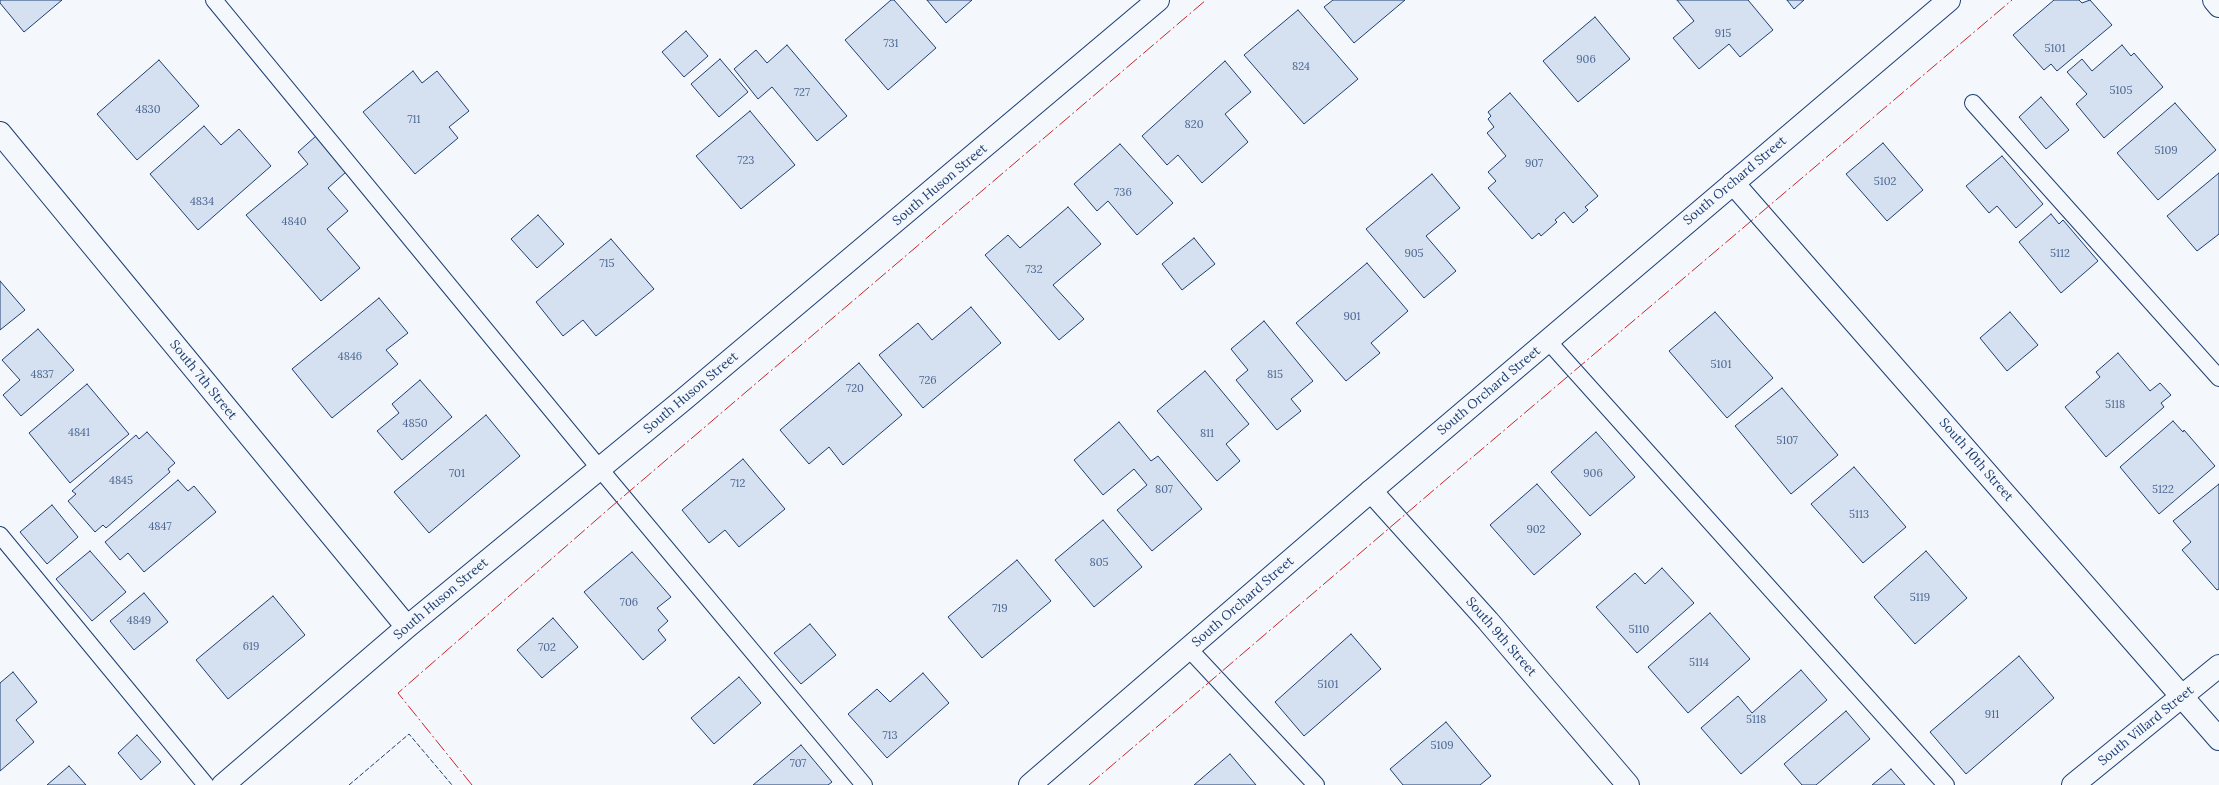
<!DOCTYPE html>
<style>
body{margin:0}
canvas{display:block;background:#f4f7fb}
</style>
<canvas width="2219" height="785"></canvas>
<script>
const ctx = document.querySelector('canvas').getContext('2d');
ctx.lineJoin = 'round';
function fill(path, color) { ctx.fillStyle = color; ctx.fill(path, 'evenodd'); }
const shape = rows => new Path2D(rows.map(r => 'M' + r).join(''));
function stroke(path, color, width, dash) { ctx.strokeStyle = color; ctx.lineWidth = width; ctx.lineCap = dash ? 'butt' : 'round'; ctx.setLineDash(dash || []); ctx.stroke(path); }
function write(font, color, halo, rows, align = 'center') {
  ctx.font = font + ' Lora,serif'; ctx.lineWidth = 3; ctx.setLineDash([]); ctx.textBaseline = 'middle'; ctx.strokeStyle = halo; ctx.fillStyle = color; for (const [text, x, y, turn = 0] of rows) {
    ctx.save(); ctx.translate(x, y); ctx.rotate((+turn || 0) * Math.PI / 180); ctx.textAlign = isNaN(turn) ? turn : align; if (halo) ctx.strokeText(text, 0, 0); ctx.fillText(text, 0, 0); ctx.restore();
  }
}
const building = shape([
 [0,0,62,0,24,32,0,3,0,0],
 [891,0,894,0,936,48,888,90,845,40,891,0],
 [927,0,972,0,946,23,927,0],
 [1333,0,1405,0,1354,43,1324,7,1333,0],
 [1677,0,1748,0,1773,30,1740,57,1729,44,1699,69,1673,38,1694,21,1677,0],
 [1787,0,1804,0,1794,9,1787,0],
 [2054,0,2079,0,2082,3,2090,0,2112,25,2057,71,2051,64,2044,70,2013,35,2054,0],
 [1298,10,1358,79,1304,124,1244,55,1298,10],
 [1595,17,1630,59,1578,102,1543,61,1595,17],
 [686,31,708,56,684,77,662,52,686,31],
 [787,45,847,116,817,141,772,87,758,99,734,69,756,50,767,63,787,45],
 [2122,45,2131,56,2134,53,2163,87,2104,138,2076,104,2087,94,2067,72,2082,59,2092,71,2122,45],
 [720,59,748,92,719,117,691,84,720,59],
 [159,60,199,106,137,160,97,114,159,60],
 [1225,61,1251,92,1225,114,1248,142,1202,183,1178,155,1167,165,1142,136,1225,61],
 [413,71,422,83,437,71,469,111,449,127,458,138,415,174,363,112,413,71],
 [1510,93,1598,196,1585,207,1588,210,1573,223,1564,212,1555,220,1557,222,1541,236,1539,233,1532,239,1488,188,1496,181,1488,172,1506,156,1487,133,1494,127,1488,119,1491,116,1488,112,1510,93],
 [2041,97,2069,130,2046,149,2019,117,2041,97],
 [2175,103,2216,150,2158,200,2117,153,2175,103],
 [750,111,795,165,741,209,696,156,750,111],
 [204,126,221,145,239,129,271,166,198,230,150,174,204,126],
 [316,136,346,172,328,188,348,211,327,229,360,268,321,301,246,215,308,164,298,152,316,136],
 [1883,143,1923,190,1887,221,1846,174,1883,143],
 [1120,144,1173,203,1137,235,1108,201,1097,211,1074,184,1120,144],
 [2002,156,2043,204,2016,228,1997,206,1989,213,1966,186,2002,156],
 [2219,173,2219,234,2197,251,2167,216,2219,173],
 [1432,174,1460,208,1426,236,1456,271,1424,298,1366,229,1432,174],
 [1068,207,1101,244,1053,285,1084,319,1059,340,985,255,1008,235,1020,248,1068,207],
 [2051,214,2059,224,2063,220,2098,261,2061,293,2019,242,2051,214],
 [538,215,564,244,537,268,511,239,538,215],
 [1194,238,1215,264,1182,290,1162,264,1194,238],
 [611,239,654,289,596,336,583,320,563,336,536,302,611,239],
 [1367,263,1408,311,1371,343,1380,353,1346,381,1296,323,1367,263],
 [0,281,25,310,0,330,0,281],
 [379,298,408,333,386,350,398,364,332,418,292,369,379,298],
 [971,307,1001,343,923,408,879,355,918,323,932,340,971,307],
 [1715,312,1773,378,1727,418,1669,351,1715,312],
 [2010,312,2038,345,2007,371,1980,338,2010,312],
 [1264,321,1313,381,1291,399,1301,411,1277,430,1236,380,1248,370,1231,349,1264,321],
 [38,329,74,370,21,416,3,395,20,380,2,360,38,329],
 [2118,353,2150,391,2160,383,2171,395,2161,403,2164,407,2106,457,2065,407,2100,377,2096,372,2118,353],
 [859,363,902,415,843,465,829,447,809,464,780,430,859,363],
 [1205,371,1249,424,1226,444,1240,461,1217,481,1157,411,1205,371],
 [420,380,452,417,402,460,377,431,399,413,392,404,420,380],
 [87,384,129,434,70,483,29,433,87,384],
 [1782,388,1838,455,1791,494,1735,426,1782,388],
 [486,415,520,456,429,533,394,492,486,415],
 [2173,421,2183,432,2184,430,2215,466,2159,514,2120,467,2173,421],
 [1119,422,1151,461,1158,456,1202,509,1152,551,1117,510,1147,485,1134,469,1103,495,1074,460,1119,422],
 [147,432,175,463,168,469,170,472,106,528,103,525,95,532,68,501,76,494,72,491,136,435,139,439,147,432],
 [1596,432,1635,477,1590,516,1551,472,1596,432],
 [743,459,785,509,739,547,725,530,709,543,682,510,743,459],
 [1854,467,1906,527,1863,563,1811,504,1854,467],
 [178,480,188,491,194,486,216,512,144,572,128,553,120,560,105,542,178,480],
 [1537,484,1581,534,1534,575,1490,525,1537,484],
 [2219,484,2219,589,2217,590,2182,550,2191,542,2173,521,2219,484],
 [52,505,78,537,47,564,20,532,52,505],
 [1103,520,1142,567,1094,607,1055,560,1103,520],
 [90,551,126,592,92,621,56,579,90,551],
 [1926,551,1967,598,1915,644,1874,597,1926,551],
 [632,552,671,597,657,608,668,621,658,630,666,640,643,660,584,592,632,552],
 [1017,560,1051,601,982,658,948,617,1017,560],
 [1662,568,1694,603,1637,653,1596,607,1635,573,1645,584,1662,568],
 [144,593,168,622,134,650,110,621,144,593],
 [273,596,305,635,228,699,196,660,273,596],
 [1710,613,1750,659,1688,713,1648,667,1710,613],
 [553,618,578,647,542,678,517,650,553,618],
 [810,624,836,655,801,684,774,653,810,624],
 [1351,634,1381,669,1304,736,1275,702,1351,634],
 [2019,656,2054,698,1966,774,1930,732,2019,656],
 [1801,670,1827,700,1741,774,1701,728,1738,696,1752,713,1801,670],
 [13,672,37,702,16,720,34,742,0,771,0,683,13,672],
 [923,673,949,703,887,758,848,714,877,689,890,702,923,673],
 [739,677,761,703,714,744,691,718,739,677],
 [1846,711,1870,739,1816,785,1802,785,1784,764,1846,711],
 [1446,722,1491,776,1480,785,1403,785,1390,769,1446,722],
 [137,735,161,762,141,780,118,753,137,735],
 [801,745,832,782,828,785,753,785,801,745],
 [1230,754,1256,785,1194,785,1230,754],
 [69,766,86,785,47,785,69,766],
 [1891,769,1905,785,1872,785,1891,769]
]);
const service = shape([
 [214,0,600,469,864,785],
 [1973,103,2219,378],
 [1548,341,1946,785],
 [0,535,206,785],
 [1189,649,1316,785]
]);
const minor = shape([
 [2214,0,2219,6],
 [0,133,407,627],
 [1733,183,2219,739],
 [1371,491,1488,621,1628,785],
 [223,785,407,627,683,400,1158,0],
 [2073,785,2219,666]
]);
const tertiary = shape([
 [1030,785,1371,491,1949,0]
]);
const fence = shape([
 [349,785,409,734,452,785]
]);
const power = shape([
 [472,785,398,693,611,507,1206,0],
 [1089,785,1442,483,2012,0]
]);
const numberNames = [
 ["915",1723,34],
 ["731",891,44],
 ["5101",2055,49],
 ["906",1586,60],
 ["824",1301,67],
 ["5105",2121,91],
 ["727",802,93],
 ["4830",148,110],
 ["711",414,120],
 ["820",1194,125],
 ["5109",2166,151],
 ["723",746,161],
 ["907",1534,164],
 ["5102",1885,182],
 ["736",1123,193],
 ["4834",202,202],
 ["4840",294,222],
 ["905",1414,254],
 ["5112",2060,254],
 ["715",607,264],
 ["732",1034,270],
 ["901",1352,317],
 ["4846",350,357],
 ["5101",1721,365],
 ["4837",42,375],
 ["815",1275,375],
 ["726",928,381],
 ["720",855,389],
 ["5118",2115,405],
 ["4850",415,424],
 ["4841",79,433],
 ["811",1207,434],
 ["5107",1787,441],
 ["701",457,474],
 ["906",1593,474],
 ["4845",121,481],
 ["712",738,484],
 ["807",1164,490],
 ["5122",2163,490],
 ["5113",1859,515],
 ["4847",160,527],
 ["902",1536,530],
 ["805",1099,563],
 ["5119",1920,598],
 ["706",629,603],
 ["719",1000,609],
 ["4849",139,621],
 ["5110",1639,630],
 ["619",251,647],
 ["702",547,648],
 ["5114",1699,663],
 ["5101",1328,685],
 ["911",1992,715],
 ["5118",1756,720],
 ["713",890,736],
 ["5109",1442,746],
 ["707",798,764]
];
const streetNames = [
 ["South Orchard Street",1735,181,-40],
 ["South Huson Street",940,185,-40],
 ["South 7th Street",203,380,51],
 ["South Orchard Street",1489,391,-40],
 ["South Huson Street",691,393,-40],
 ["South 10th Street",1976,460,49],
 ["South Huson Street",441,599,-40],
 ["South Orchard Street",1243,602,-41],
 ["South 9th Street",1501,637,49],
 ["South Villard Street",2146,726,-39]
];
fill(building, '#d5e0f0');
stroke(building, '#1d3f73', 1);
stroke(service, '#1d3f73', 18);
stroke(minor, '#1d3f73', 24);
stroke(tertiary, '#1d3f73', 24);
stroke(service, '#f4f7fb', 16);
stroke(minor, '#f4f7fb', 22);
stroke(tertiary, '#f4f7fb', 22);
stroke(fence, '#1d3f73', 1, [5, 2]);
stroke(power, '#c62828', 1, [14, 3, 2, 3]);
write('11px', '#4b6792', null, numberNames);
write('13px', '#1d3f73', '#f4f7fb', streetNames);
</script>
